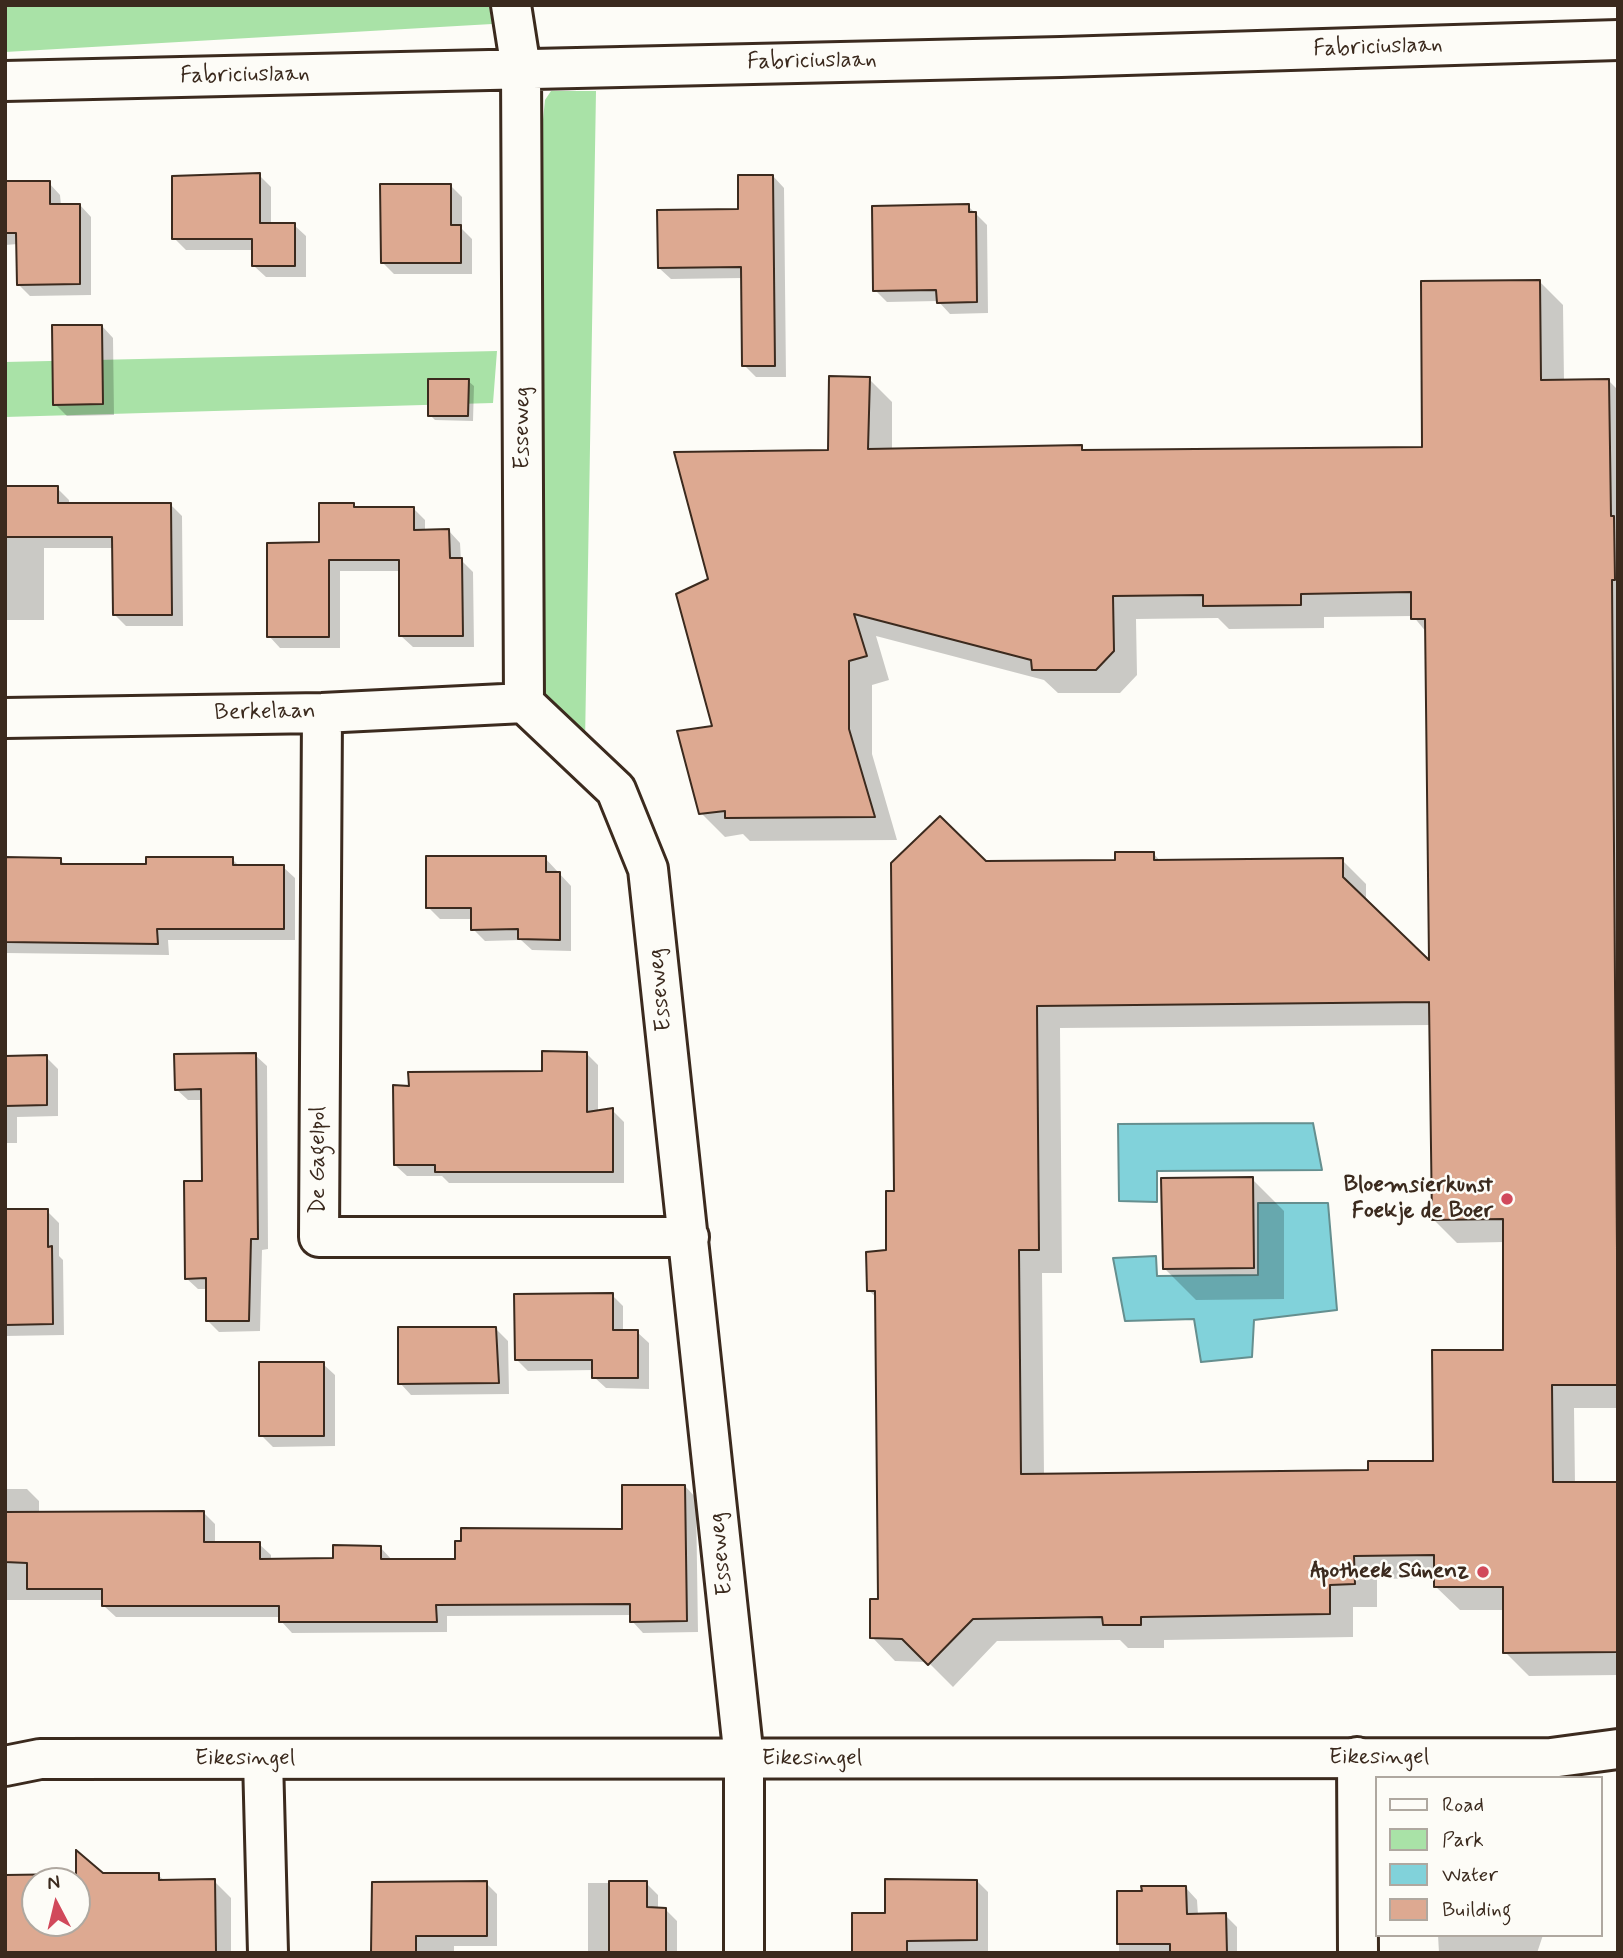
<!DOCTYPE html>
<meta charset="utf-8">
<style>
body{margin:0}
#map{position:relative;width:1623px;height:1958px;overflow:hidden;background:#fdfcf7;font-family:Mynerve,sans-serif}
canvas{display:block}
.frame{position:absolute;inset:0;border:7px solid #3b2a1e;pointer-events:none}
.legend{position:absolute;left:1375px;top:1776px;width:228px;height:161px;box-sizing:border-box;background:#fdfcf7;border:2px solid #afa8a0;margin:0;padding:9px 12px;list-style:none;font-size:21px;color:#3b2a1e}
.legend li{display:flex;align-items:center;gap:14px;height:35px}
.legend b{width:35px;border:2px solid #afa8a0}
.north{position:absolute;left:21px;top:1867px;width:70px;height:70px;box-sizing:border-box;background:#fdfcf7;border:2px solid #afa8a0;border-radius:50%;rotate:353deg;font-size:19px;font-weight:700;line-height:28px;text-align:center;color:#3b2a1e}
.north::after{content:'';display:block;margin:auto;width:24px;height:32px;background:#d1495b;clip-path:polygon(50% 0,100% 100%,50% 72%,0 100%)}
</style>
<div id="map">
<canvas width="1623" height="1958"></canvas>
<div class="frame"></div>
<ul class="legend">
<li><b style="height:9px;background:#fdfcf7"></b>Road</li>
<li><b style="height:19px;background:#a9e2a7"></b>Park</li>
<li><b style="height:19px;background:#81d2da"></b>Water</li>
<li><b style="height:19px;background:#dda991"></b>Building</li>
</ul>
<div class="north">N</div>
</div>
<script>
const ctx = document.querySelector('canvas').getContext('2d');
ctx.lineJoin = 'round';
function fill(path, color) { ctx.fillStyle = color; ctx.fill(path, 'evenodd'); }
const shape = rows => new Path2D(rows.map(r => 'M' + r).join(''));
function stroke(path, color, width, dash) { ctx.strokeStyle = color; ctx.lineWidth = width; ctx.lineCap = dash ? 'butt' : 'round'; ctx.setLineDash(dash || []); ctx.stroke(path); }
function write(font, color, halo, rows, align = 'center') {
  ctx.font = font + ' Mynerve,sans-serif'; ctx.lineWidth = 5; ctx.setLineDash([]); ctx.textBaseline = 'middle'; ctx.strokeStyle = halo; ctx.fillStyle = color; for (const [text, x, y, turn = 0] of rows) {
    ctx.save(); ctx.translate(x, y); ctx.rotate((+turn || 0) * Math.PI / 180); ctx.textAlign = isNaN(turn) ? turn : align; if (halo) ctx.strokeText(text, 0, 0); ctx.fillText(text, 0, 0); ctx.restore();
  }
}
const green = shape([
 [5,5,489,5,492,24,5,52],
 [551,91,596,91,585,743,544,706,541,139,545,100],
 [497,351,493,403,5,417,5,362]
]);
const water = shape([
 [1313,1123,1322,1170,1157,1171,1157,1202,1119,1201,1118,1124,1313,1123],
 [1258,1203,1328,1203,1337,1310,1254,1320,1252,1357,1201,1362,1194,1319,1125,1321,1113,1258,1156,1256,1157,1276,1258,1275,1258,1203]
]);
const shadow = shape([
 [259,175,271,187,271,225,294,225,306,236,306,277,266,277,254,266,254,250,186,250,174,238],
 [773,176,784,188,786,377,756,377,744,365,743,278,671,279,659,268,740,211],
 [5,183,49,183,60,195,61,205,80,205,91,217,91,295,30,296,18,284,18,244,5,245],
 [450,185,462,197,462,229,472,239,472,274,394,274,382,262],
 [968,206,987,225,988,313,950,314,938,301,887,302,875,290],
 [1540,282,1563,305,1564,382,1609,381,1618,390,1618,1408,1574,1408,1575,1484,1618,1484,1618,1675,1529,1676,1505,1652,1505,1610,1460,1610,1436,1587,1436,1578,1377,1579,1377,1607,1353,1607,1353,1637,1164,1640,1164,1648,1128,1648,1120,1640,997,1641,953,1687,928,1662,895,1661,872,1637,880,1601,877,1298,868,1290,888,1252,896,1192,985,863,1117,862,1153,853,1161,862,1342,860,1366,884,1366,902,1431,964,1427,633,1413,616,1324,617,1324,628,1229,629,1218,618,1136,619,1137,675,1120,693,1058,693,1044,680,876,636,889,680,872,685,872,754,897,840,750,841,743,834,725,837,701,813,715,728,710,580,830,451,869,379,892,402,892,450,1081,447,1086,452,1424,449],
 [1431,1025,1433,1219,1457,1243,1505,1242,1505,1351,1435,1463,1370,1471,1044,1475,1042,1273,1062,1273,1060,1028],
 [102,326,113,338,114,415,67,416,55,404],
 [468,381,474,386,473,421,435,420,430,415],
 [5,488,57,488,69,500,69,505,171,505,182,516,183,626,126,626,114,614,114,548,44,548,44,620,5,620],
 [353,504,358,509,413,508,425,520,425,531,449,531,460,543,461,560,473,572,474,647,413,647,401,636,401,571,340,571,340,648,280,648,269,636,321,544],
 [545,858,571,886,571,951,532,950,521,940,485,941,473,929,473,919,440,919,428,907],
 [232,859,240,867,283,867,295,878,295,940,168,940,169,955,5,953,5,860,60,860,66,865,147,866],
 [586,1053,598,1065,598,1112,612,1110,624,1122,624,1183,449,1183,442,1176,407,1176,395,1165,410,1087,544,1073],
 [255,1055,267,1066,268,1249,262,1250,260,1331,219,1332,207,1320,207,1289,198,1289,186,1278,204,1183,203,1100,188,1100,176,1089],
 [46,1057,58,1069,58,1116,17,1117,17,1143,5,1143,5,1058],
 [1252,1179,1284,1211,1284,1299,1196,1300,1164,1268],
 [5,1211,47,1211,59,1223,59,1256,63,1260,64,1335,5,1336],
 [612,1295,623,1306,623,1332,637,1332,649,1343,649,1389,606,1388,594,1377,594,1370,528,1371,517,1360],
 [496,1329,508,1341,509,1394,411,1395,400,1383],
 [323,1364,335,1375,335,1446,273,1447,261,1435],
 [685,1486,696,1498,698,1632,643,1633,632,1621,632,1615,447,1616,447,1632,292,1633,281,1621,280,1617,116,1617,104,1606,104,1600,5,1600,5,1489,27,1489,39,1501,39,1514,203,1512,215,1524,215,1544,259,1544,271,1555,271,1560,335,1560,380,1547,392,1560,457,1560,624,1531],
 [158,1875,166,1882,214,1881,231,1898,231,1953,5,1953,5,1877],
 [35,1881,77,1881,77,1923,35,1923],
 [977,1881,988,1892,988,1951,853,1953,887,1915],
 [486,1883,497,1894,497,1946,454,1946,454,1953,373,1953],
 [588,1883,646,1883,658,1895,658,1909,666,1910,677,1921,677,1953,588,1953],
 [1186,1888,1197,1900,1198,1915,1225,1915,1237,1927,1237,1953,1119,1953,1119,1893],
 [1438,1935,1543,1935,1537,1953,1439,1953]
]);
const building = shape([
 [260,173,260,223,295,223,295,266,252,266,252,239,172,239,172,176,260,173],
 [738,175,773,175,775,366,742,366,741,267,658,268,657,210,738,209,738,175],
 [5,181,50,181,50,204,80,204,80,284,17,285,16,233,5,233,5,181],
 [380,184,451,184,451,225,461,225,461,263,381,263,380,184],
 [969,204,969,212,976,212,977,302,937,303,936,290,873,291,872,206,969,204],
 [1540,280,1541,380,1609,379,1611,516,1614,516,1615,580,1612,580,1618,1385,1552,1385,1553,1482,1618,1482,1618,1652,1503,1653,1503,1587,1434,1587,1434,1555,1354,1556,1355,1584,1330,1585,1330,1614,1141,1617,1141,1625,1103,1625,1102,1617,973,1619,928,1665,902,1639,870,1638,870,1599,878,1599,875,1291,867,1291,866,1252,886,1250,886,1191,894,1191,891,863,940,816,986,861,1115,860,1115,852,1154,852,1154,860,1343,858,1343,877,1429,960,1425,619,1411,619,1411,592,1301,594,1301,605,1203,606,1203,595,1113,596,1114,651,1096,670,1032,670,1031,660,854,614,867,656,849,661,849,729,875,817,725,818,725,811,699,814,677,731,712,726,676,594,708,579,674,452,828,450,829,376,870,377,868,449,1082,445,1082,450,1422,447,1421,281,1540,280],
 [1429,1002,1432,1220,1503,1219,1503,1350,1432,1350,1433,1461,1368,1461,1368,1470,1021,1474,1019,1250,1039,1250,1037,1006,1429,1002],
 [52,325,102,325,103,404,53,405,52,325],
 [428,379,469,379,468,416,428,416,428,379],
 [5,486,58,486,58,503,171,503,172,615,113,615,112,537,5,537,5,486],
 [319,503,354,503,354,507,414,507,414,530,449,529,450,558,462,558,463,636,399,636,399,560,329,560,329,637,267,637,267,543,319,542,319,503],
 [426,856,546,856,546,872,560,872,560,940,518,939,518,929,471,930,471,908,426,908,426,856],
 [5,857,61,858,61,864,146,864,146,857,233,857,233,865,284,865,284,929,157,929,158,944,5,942,5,857],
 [542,1051,587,1052,587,1112,613,1108,613,1172,435,1172,435,1165,394,1165,393,1085,409,1086,408,1072,542,1071,542,1051],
 [256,1053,258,1239,251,1239,249,1321,206,1321,206,1278,185,1279,184,1181,202,1181,201,1089,175,1090,174,1054,256,1053],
 [47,1055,47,1105,5,1106,5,1056,47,1055],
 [1253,1177,1254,1268,1163,1269,1161,1178,1253,1177],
 [5,1209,48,1209,48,1247,52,1246,53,1324,5,1325,5,1209],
 [613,1293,613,1330,638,1330,638,1378,592,1378,592,1360,515,1360,514,1294,613,1293],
 [398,1327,496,1327,499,1383,398,1384,398,1327],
 [259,1362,324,1362,324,1436,259,1436,259,1362],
 [622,1485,685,1485,687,1621,630,1622,630,1604,436,1605,437,1622,279,1622,279,1606,102,1606,102,1589,27,1589,27,1563,5,1562,5,1512,204,1511,204,1542,260,1542,260,1559,333,1558,333,1545,381,1546,381,1559,455,1559,455,1541,461,1541,461,1528,622,1529,622,1485],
 [76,1850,103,1873,159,1873,159,1880,215,1879,216,1952,5,1953,5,1875,76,1874,76,1850],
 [35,1881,77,1881,77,1923,35,1923,35,1881],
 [885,1879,977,1880,977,1940,907,1941,907,1953,852,1953,852,1913,885,1913,885,1879],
 [487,1881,487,1936,416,1936,416,1953,371,1953,372,1882,487,1881],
 [609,1881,647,1881,647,1907,666,1908,666,1953,609,1953,609,1881],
 [1141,1886,1186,1886,1187,1914,1226,1913,1227,1953,1170,1953,1170,1944,1117,1944,1117,1891,1142,1891,1141,1886]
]);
const minor = shape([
 [511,5,521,69,524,703,616,790,648,869,744,1759,744,1953],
 [5,81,1061,57,1618,40],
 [322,713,319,1237,689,1237],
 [5,718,322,713,524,703],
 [1357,1757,1358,1953],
 [263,1759,268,1953]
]);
const tertiary = shape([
 [5,1766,40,1759,1551,1758,1618,1749]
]);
const markers = [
 [1507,1199,7,"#d1495b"],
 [1483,1572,7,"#d1495b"]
];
const streetNames = [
 ["Fabriciuslaan",1378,48,-2],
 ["Fabriciuslaan",812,62,-1],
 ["Fabriciuslaan",245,76,-1],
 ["Esseweg",523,428,-90],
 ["Berkelaan",265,713,-1],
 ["Esseweg",661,990,-96],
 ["De Gagelpol",319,1160,-90],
 ["Esseweg",722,1554,-96],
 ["Eikesingel",1379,1758],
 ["Eikesingel",245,1759],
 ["Eikesingel",812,1759]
];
const poiNames = [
 ["Bloemsierkunst",1493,1186],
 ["Foekje de Boer",1493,1212],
 ["Apotheek Sûnenz",1469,1572]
];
fill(green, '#a9e2a7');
fill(water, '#81d2da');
stroke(water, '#658f8f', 2);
fill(shadow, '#0003');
fill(building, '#dda991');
stroke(building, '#3b2a1e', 2);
stroke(minor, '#3b2a1e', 44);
stroke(tertiary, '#3b2a1e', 44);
stroke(minor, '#fdfcf7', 38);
stroke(tertiary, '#fdfcf7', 38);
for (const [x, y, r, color] of markers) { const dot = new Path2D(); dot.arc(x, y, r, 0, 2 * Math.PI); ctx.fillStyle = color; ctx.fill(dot); stroke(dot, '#fdfcf7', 2.5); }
write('23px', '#3b2a1e', '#fdfcf7', streetNames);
write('bold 23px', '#3b2a1e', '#fdfcf7', poiNames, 'right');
</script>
